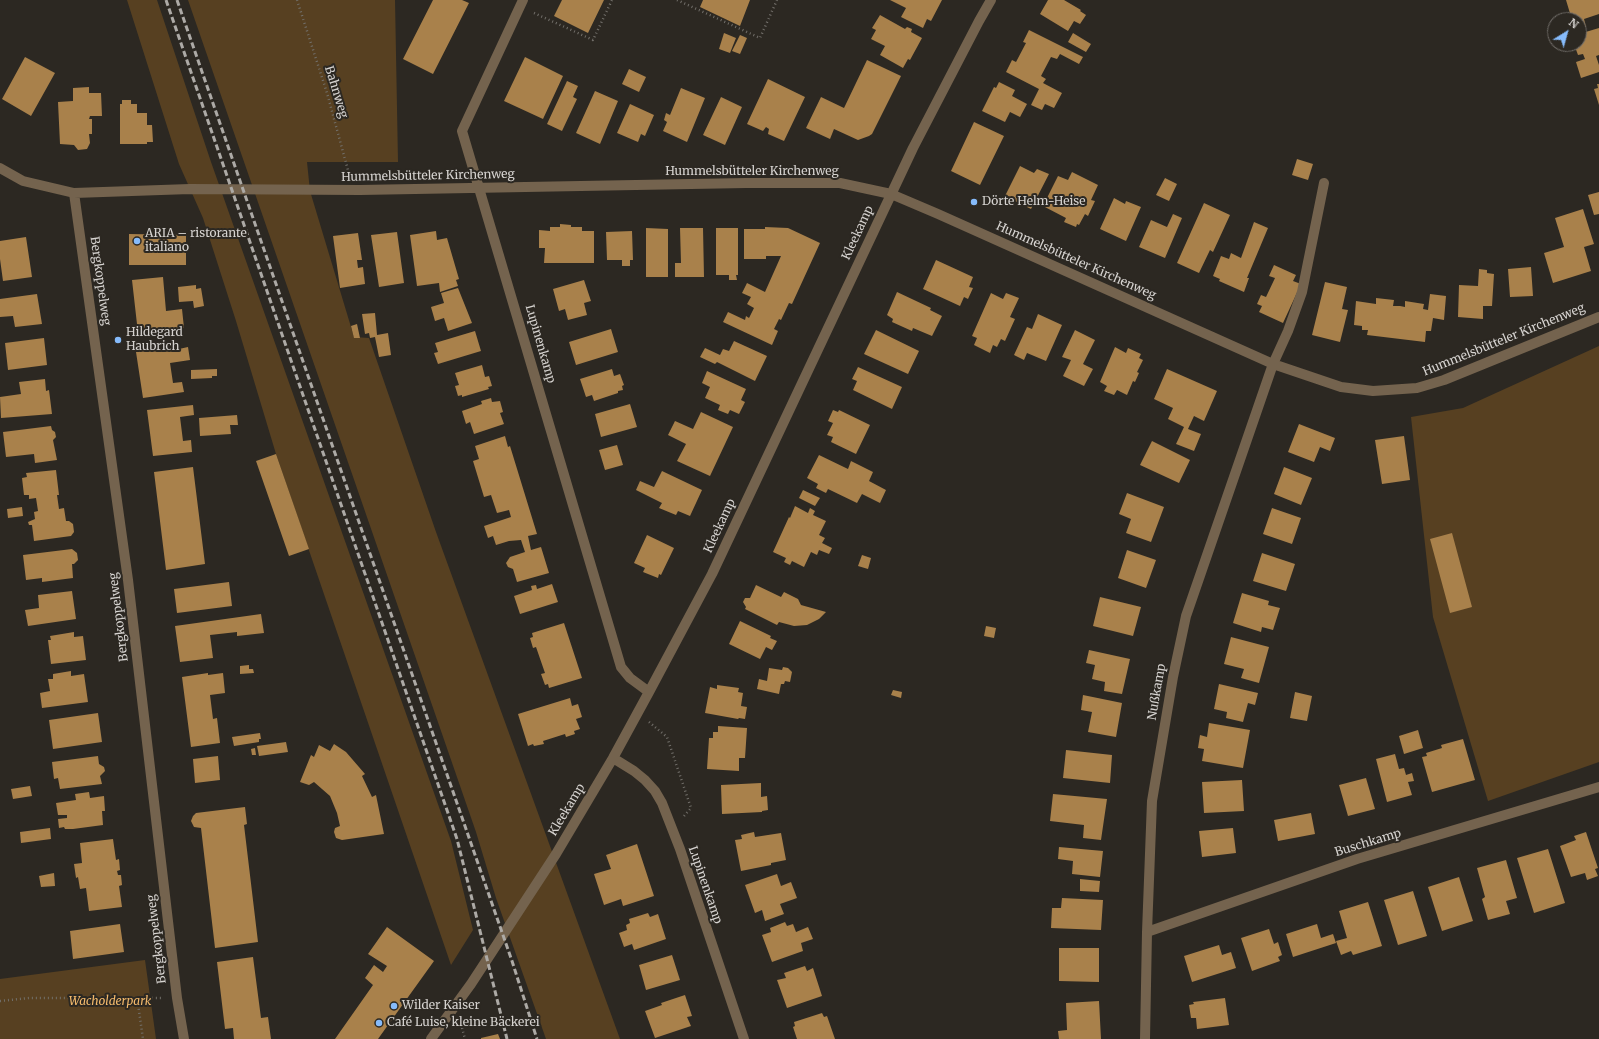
<!DOCTYPE html>
<meta charset="utf-8">
<style>
body{margin:0}
#map{position:relative;width:1599px;height:1039px;overflow:hidden;background:#2c2822;font-family:Merriweather,serif}
canvas{display:block}
.north{position:absolute;left:1547px;top:12px;width:40px;height:40px;box-sizing:border-box;background:#2c2822;border:1px solid #706c68;border-radius:50%;rotate:37deg;font-size:11px;font-weight:700;line-height:16px;text-align:center;color:#d6d3d0}
.north::after{content:'';display:block;margin:auto;width:14px;height:18px;background:#86bbfb;clip-path:polygon(50% 0,100% 100%,50% 72%,0 100%)}
</style>
<div id="map">
<canvas width="1599" height="1039"></canvas>
<div class="north">N</div>
</div>
<script>
const ctx = document.querySelector('canvas').getContext('2d');
ctx.lineJoin = 'round';
function fill(path, color) { ctx.fillStyle = color; ctx.fill(path, 'evenodd'); }
const shape = rows => new Path2D(rows.map(r => 'M' + r).join(''));
function stroke(path, color, width, dash) { ctx.strokeStyle = color; ctx.lineWidth = width; ctx.lineCap = dash ? 'butt' : 'round'; ctx.setLineDash(dash || []); ctx.stroke(path); }
function write(font, color, halo, rows, align = 'center') {
  ctx.font = font + ' Merriweather,serif'; ctx.lineWidth = 4; ctx.setLineDash([]); ctx.textBaseline = 'middle'; ctx.strokeStyle = halo; ctx.fillStyle = color; for (const [text, x, y, turn = 0] of rows) {
    ctx.save(); ctx.translate(x, y); ctx.rotate((+turn || 0) * Math.PI / 180); ctx.textAlign = isNaN(turn) ? turn : align; if (halo) ctx.strokeText(text, 0, 0); ctx.fillText(text, 0, 0); ctx.restore();
  }
}
const green = shape([
 [127,0,157,0,211,162,451,841,473,930,451,965,276,454,236,321,203,218,179,164],
 [188,0,395,0,398,162,307,162,310,191,354,337,369,338,436,532,620,1039,546,1039,496,898,476,832],
 [1599,346,1599,762,1488,801,1433,617,1411,417,1463,408],
 [145,960,156,1039,0,1039,0,979]
]);
const building = shape([
 [433,0,462,0,469,3,433,74,403,59],
 [562,0,604,0,588,33,554,16],
 [703,0,750,0,740,26,700,7],
 [890,0,942,0,931,21,927,19,923,28,901,17,906,8],
 [1048,0,1064,0,1081,10,1080,11,1086,15,1080,24,1074,21,1068,31,1040,14],
 [1566,0,1599,0,1599,14,1584,19,1586,27,1579,29,1579,20,1572,20],
 [880,15,905,29,907,27,912,29,911,32,922,38,910,60,908,59,903,68,880,55,885,46,871,39,876,30,872,28],
 [1599,28,1599,55,1596,56,1599,65,1599,72,1581,78,1576,62,1585,59,1583,54,1578,55,1574,44,1579,44,1579,34],
 [1029,30,1083,57,1079,64,1060,54,1057,59,1051,57,1041,76,1046,79,1043,83,1062,93,1054,108,1045,104,1042,110,1031,105,1039,89,1006,72,1012,60,1016,62,1026,43,1023,42],
 [724,33,736,38,730,53,719,49],
 [1073,33,1091,44,1086,52,1068,42],
 [740,35,747,38,740,54,732,51],
 [25,57,55,73,31,116,2,99],
 [525,57,563,76,543,119,504,101],
 [867,60,901,76,872,134,869,136,858,140,834,129,830,139,806,128,821,97,844,108],
 [629,69,646,77,639,92,622,84],
 [768,79,805,97,784,141,768,134,769,129,766,127,763,131,747,124],
 [567,81,578,86,573,97,577,99,562,131,547,124],
 [999,82,1015,90,1012,96,1027,104,1020,117,1010,112,1005,122,982,111,994,87,996,88],
 [1597,84,1599,84,1599,105,1594,89,1598,88],
 [89,87,89,93,101,93,102,116,90,116,89,119,92,119,92,134,89,134,90,143,87,149,78,150,74,145,60,144,58,102,73,101,73,88],
 [681,88,705,98,687,142,663,131,667,122,664,120,666,113,670,115],
 [595,91,618,101,600,144,576,133],
 [721,97,742,107,725,145,703,135],
 [122,100,131,100,131,104,137,104,137,113,147,113,147,125,152,125,153,142,147,142,147,144,120,144,120,104,122,104],
 [630,104,654,115,645,136,641,134,638,142,617,133],
 [974,122,1004,136,980,185,951,171],
 [1297,159,1313,164,1308,180,1292,175],
 [1020,166,1034,173,1037,169,1049,174,1031,209,1005,196],
 [1072,172,1098,185,1091,200,1095,201,1088,216,1085,214,1079,225,1077,224,1076,227,1064,222,1066,218,1043,206,1058,176,1068,180],
 [1165,178,1177,184,1169,201,1156,195],
 [1599,192,1599,214,1594,215,1588,195],
 [1114,198,1125,204,1126,201,1141,207,1126,241,1100,229],
 [1204,203,1230,215,1213,252,1210,250,1199,273,1177,263],
 [1583,209,1594,244,1584,247,1591,271,1553,283,1544,253,1564,247,1555,218],
 [1173,214,1182,218,1165,258,1139,247,1151,220,1167,227],
 [1254,222,1268,228,1247,278,1249,278,1244,292,1219,281,1220,279,1213,276,1221,256,1229,259,1231,253,1241,258],
 [560,224,571,225,571,227,582,227,582,231,594,231,594,263,544,263,545,248,539,248,539,230,550,231,550,227,560,227],
 [765,227,788,228,820,243,792,304,789,303,781,320,779,319,774,329,778,331,772,345,723,322,728,312,745,320,746,316,749,318,754,308,747,304,751,297,742,293,747,283,765,292,781,256,766,256,766,259,744,259,744,229,765,229],
 [646,228,668,229,668,277,646,277],
 [680,228,703,228,704,277,675,277,675,263,681,263],
 [716,228,738,228,738,275,736,275,737,280,729,280,729,275,716,275],
 [436,231,437,240,447,238,459,279,456,280,458,286,440,292,439,283,417,286,410,235],
 [632,231,633,260,630,260,630,266,622,266,622,260,607,260,606,232],
 [397,232,404,283,379,287,371,235],
 [358,233,362,260,357,260,358,268,363,267,365,284,340,288,333,236],
 [129,234,186,235,186,265,129,265],
 [26,237,32,277,3,281,0,259,0,241],
 [936,260,973,277,969,287,973,288,968,299,964,297,960,306,923,289],
 [1274,265,1296,275,1293,281,1301,284,1283,323,1259,312,1262,306,1257,304,1261,295,1266,297,1275,278,1269,276],
 [1531,267,1533,296,1510,297,1508,269],
 [1479,269,1487,270,1487,273,1494,274,1492,306,1483,306,1483,319,1458,317,1459,285,1478,286],
 [163,277,166,311,182,309,184,328,138,333,132,280],
 [584,280,591,301,584,303,587,315,568,320,565,309,559,311,553,289],
 [1325,282,1347,287,1342,309,1348,310,1340,342,1312,335],
 [196,285,196,289,201,288,204,306,194,308,193,301,179,302,178,287],
 [458,288,472,323,448,331,444,318,435,321,431,307,444,303,441,293],
 [897,292,931,308,930,310,942,316,932,336,913,328,912,331,892,322,893,319,887,315],
 [991,293,1003,299,1006,293,1019,298,1010,317,1015,319,1005,341,1001,339,997,347,993,345,990,353,974,345,977,338,972,336],
 [37,294,42,324,15,327,13,316,0,317,0,299],
 [1430,294,1446,296,1444,320,1433,318,1431,331,1426,331,1425,342,1367,335,1368,330,1362,330,1362,326,1354,325,1356,301,1376,304,1376,298,1394,300,1393,306,1400,306,1405,307,1405,301,1424,304,1423,309,1428,310],
 [375,313,377,335,388,333,391,355,379,357,375,337,370,338,369,333,365,334,362,314],
 [1038,314,1062,325,1046,361,1027,353,1024,360,1014,355,1027,327,1032,329],
 [357,324,360,338,354,338,351,326],
 [611,329,618,352,576,365,569,342],
 [876,330,919,351,908,374,864,354],
 [1075,330,1095,340,1083,364,1093,369,1084,386,1063,376,1071,360,1062,357],
 [475,331,481,351,438,364,434,353,438,352,435,343],
 [44,338,47,365,8,370,5,343],
 [734,341,767,356,755,381,717,362,715,364,700,357,705,348,720,355,723,349,729,351],
 [179,346,179,349,188,347,190,360,170,363,173,383,182,382,184,392,143,398,136,352],
 [1115,347,1126,353,1128,348,1141,354,1139,358,1143,360,1137,372,1139,373,1135,382,1133,381,1127,395,1117,390,1114,395,1104,391,1107,386,1100,382],
 [482,365,485,377,489,376,492,386,488,387,489,389,462,397,462,395,458,396,455,386,459,385,455,373],
 [858,367,902,387,892,409,853,390,857,381,852,379],
 [217,369,217,376,212,376,212,378,191,379,191,370],
 [612,369,614,376,620,374,624,385,622,386,623,390,618,391,618,393,594,401,592,395,586,397,580,379],
 [1167,369,1217,391,1204,421,1194,416,1188,429,1201,434,1194,451,1176,444,1184,427,1168,419,1173,408,1154,399],
 [707,371,746,389,741,400,745,402,739,414,730,410,728,414,718,410,720,405,705,398,710,387,702,383],
 [45,379,46,391,49,390,52,414,1,418,0,397,21,394,19,382],
 [491,398,492,402,500,401,503,412,500,413,504,424,474,434,470,422,466,424,462,411,482,404,481,401],
 [630,404,637,427,601,437,595,414],
 [193,405,194,415,180,417,183,441,191,440,192,452,153,456,147,410],
 [833,410,838,412,839,410,870,425,856,454,831,442,833,437,827,435,833,423,828,421],
 [701,412,733,427,710,476,677,461,686,444,668,435,675,421,693,429],
 [237,415,238,425,230,425,231,434,200,436,199,418],
 [1299,424,1335,438,1330,451,1320,447,1314,462,1288,452],
 [51,426,52,430,55,432,56,437,53,440,57,460,35,463,34,454,6,457,3,432],
 [505,436,508,447,510,446,537,534,528,536,531,550,541,547,549,573,517,582,513,569,508,567,506,563,510,557,525,552,521,540,509,541,496,545,493,536,488,538,484,526,511,517,509,510,497,513,491,495,484,497,473,461,479,459,475,446],
 [1404,436,1410,480,1382,484,1375,440],
 [1152,441,1190,460,1179,483,1140,465],
 [617,445,623,465,605,470,599,450],
 [276,454,309,549,289,556,256,461],
 [819,455,848,469,851,461,873,472,869,481,886,490,880,503,862,494,857,503,828,489,826,493,816,488,818,484,807,478],
 [193,467,205,564,166,570,154,472],
 [1284,467,1312,478,1301,505,1274,494],
 [56,470,59,495,57,495,59,509,64,508,66,521,69,521,73,524,74,532,71,536,34,541,32,525,29,525,28,522,35,519,34,512,38,511,36,498,29,499,29,495,24,495,22,478,27,477,26,473],
 [662,471,702,490,690,516,678,511,676,515,659,508,662,503,636,490,640,481,654,487],
 [803,490,820,498,815,506,799,498],
 [1127,493,1164,507,1151,542,1126,533,1131,519,1119,514],
 [795,506,808,513,810,508,815,511,813,515,826,521,819,535,825,538,822,543,832,548,829,554,819,550,817,555,811,552,804,567,792,561,790,565,784,562,786,558,773,552,789,517,790,518],
 [22,507,23,516,8,518,7,509],
 [1272,508,1301,518,1292,544,1263,534],
 [1452,533,1472,607,1450,613,1430,539],
 [647,535,674,548,661,575,659,574,658,578,643,572,645,568,634,563],
 [72,549,77,553,78,560,74,564,72,564,73,578,42,582,42,578,26,580,23,555],
 [1127,550,1156,560,1146,588,1118,578],
 [1262,553,1295,564,1286,591,1253,581],
 [862,555,871,558,868,569,858,566],
 [229,582,232,606,177,613,174,589],
 [552,584,558,602,520,614,514,596,532,590,531,586,536,585,537,589],
 [756,585,781,597,784,592,798,599,801,605,826,612,819,619,807,625,794,626,779,622,777,625,745,609,746,607,743,602,745,598,750,598],
 [72,591,76,619,28,626,25,610,39,608,38,595],
 [1242,593,1269,601,1268,605,1280,608,1273,630,1262,627,1261,632,1233,623],
 [1100,597,1141,607,1133,636,1093,626],
 [261,614,264,633,237,636,237,632,210,635,213,658,180,662,175,626],
 [740,621,771,636,770,638,777,641,772,650,766,647,760,659,729,644],
 [564,623,582,678,549,688,548,684,545,685,541,674,545,673,536,647,533,648,530,638,533,637,532,633],
 [986,626,996,628,994,638,984,636],
 [74,632,74,637,83,636,86,660,51,664,48,640,51,640,50,636],
 [1231,637,1269,647,1259,683,1241,678,1244,669,1224,664],
 [1089,650,1130,659,1122,694,1104,691,1105,682,1092,679,1095,665,1086,663],
 [249,665,249,669,253,669,254,673,240,674,240,666],
 [783,667,788,668,792,672,790,682,785,681,784,684,781,684,779,694,757,689,759,679,767,681,769,668,782,670],
 [71,671,71,676,84,674,88,702,42,708,40,693,50,691,48,679,53,679,53,674],
 [208,673,208,675,223,673,225,693,210,695,213,719,217,718,220,743,191,747,182,677],
 [1219,684,1258,693,1255,705,1248,703,1243,722,1226,718,1227,712,1214,709],
 [717,685,739,688,738,692,743,693,741,706,747,707,745,719,739,718,738,719,705,713,710,687,717,689],
 [893,690,902,692,901,698,891,695],
 [1295,692,1312,696,1307,721,1290,718],
 [1083,695,1122,703,1116,737,1088,732,1092,712,1081,710],
 [570,698,572,706,578,704,582,717,576,719,580,729,574,731,575,734,566,737,565,734,543,741,544,744,534,746,533,744,528,746,518,714],
 [98,713,102,742,53,749,49,720],
 [1209,723,1250,730,1243,768,1202,761,1204,749,1198,748,1200,735,1207,737],
 [718,726,747,728,745,758,739,758,739,771,707,769,709,738,713,738,713,732,718,732],
 [1418,730,1423,748,1404,754,1399,736],
 [260,733,261,739,259,739,259,742,234,746,232,737],
 [1463,739,1475,780,1432,792,1422,757,1427,756,1426,753,1442,748,1441,745],
 [286,742,288,752,259,756,257,746],
 [334,744,346,752,365,774,362,776,372,797,376,795,377,800,384,834,342,840,336,838,334,832,335,828,340,826,337,813,330,796,314,782,309,785,300,782,311,755,314,757,319,745,330,751],
 [255,748,256,755,252,755,251,749],
 [1066,750,1112,755,1110,783,1063,778],
 [1395,754,1399,769,1404,768,1406,775,1412,773,1414,781,1408,782,1412,795,1387,802,1376,759],
 [98,756,99,764,104,767,105,771,100,776,102,784,60,789,58,778,54,779,52,762],
 [218,756,220,780,195,783,193,759],
 [1366,778,1375,809,1348,816,1339,785],
 [1242,780,1244,811,1204,813,1202,782],
 [761,783,761,797,767,796,768,810,762,811,762,812,722,814,721,785],
 [30,786,32,796,13,799,11,789],
 [89,792,90,798,104,796,105,811,102,811,103,825,73,829,65,829,64,827,59,828,58,819,67,818,67,815,58,815,56,803,76,800,75,794],
 [1053,794,1107,799,1101,840,1083,838,1084,825,1050,821],
 [245,807,247,824,244,825,258,942,215,948,201,828,194,827,191,821,193,816,196,813],
 [1311,813,1315,834,1278,841,1274,820],
 [50,828,51,839,21,843,20,832],
 [1233,828,1236,853,1202,857,1199,831],
 [754,832,755,837,781,833,786,860,771,863,771,865,741,871,735,840,742,839,741,835],
 [1586,832,1598,868,1595,869,1598,876,1587,880,1585,873,1571,877,1560,846,1576,840,1574,836],
 [113,839,116,860,119,859,120,870,117,871,118,875,121,875,122,885,119,886,122,907,89,911,86,888,80,889,78,877,76,878,74,864,82,863,80,843],
 [637,844,654,896,623,906,621,899,604,905,594,874,611,869,606,855],
 [1059,847,1103,851,1100,877,1072,874,1073,861,1058,859],
 [1548,849,1565,903,1534,913,1517,858],
 [1506,860,1517,898,1506,901,1510,914,1488,920,1482,899,1485,897,1477,868],
 [54,873,55,886,41,887,39,876],
 [777,874,781,886,791,882,797,898,780,904,784,914,765,921,762,910,755,913,745,885],
 [1459,877,1473,921,1442,931,1428,887],
 [1080,879,1100,881,1099,892,1080,891],
 [1413,891,1427,936,1398,945,1384,900],
 [1062,898,1103,900,1101,930,1051,928,1052,908,1061,908],
 [1368,902,1382,946,1353,955,1351,951,1341,955,1336,941,1347,938,1339,911],
 [648,913,650,917,658,914,666,939,634,950,632,944,624,947,619,933,627,930,626,925,630,923,629,919],
 [785,922,787,926,793,924,796,932,808,927,813,939,801,943,803,951,772,962,762,935,771,932,770,928],
 [120,924,124,952,73,959,70,931],
 [1317,924,1321,938,1333,934,1336,943,1293,957,1286,934],
 [387,927,434,961,378,1039,335,1039,373,985,365,978,374,965,383,972,387,966,368,954],
 [1269,929,1274,944,1278,942,1282,955,1278,957,1280,961,1252,971,1241,938],
 [1219,945,1222,955,1231,952,1236,968,1192,982,1184,956],
 [1059,948,1099,948,1099,982,1059,981],
 [672,955,680,980,646,990,639,965],
 [253,957,261,1018,268,1017,271,1039,234,1039,233,1028,225,1029,217,962],
 [805,966,807,971,813,968,822,996,787,1008,777,980,786,978,784,973],
 [685,995,692,1016,687,1017,691,1026,655,1038,645,1011,662,1005,661,1003],
 [1225,998,1229,1025,1197,1029,1196,1018,1191,1018,1189,1005,1194,1004,1193,1002],
 [1099,1001,1101,1039,1059,1039,1058,1031,1067,1030,1066,1003],
 [822,1013,824,1017,827,1016,835,1039,797,1039,793,1027,795,1026,794,1022],
 [498,1034,500,1039,481,1039,481,1038]
]);
const path = shape([
 [297,0,327,93,349,174],
 [677,0,760,38,777,0],
 [534,13,593,40,612,0],
 [649,722,667,737,691,808,684,816],
 [137,997,143,1039],
 [0,1001,29,998,161,998],
 [461,1024,465,1039]
]);
const minor = shape([
 [523,0,462,131,621,667,630,678,649,692],
 [0,168,23,181,74,193,190,189,360,190,746,183,840,183,891,194,938,214,1273,364,1341,387,1373,391,1417,388,1444,380,1599,317],
 [74,193,128,580,177,998,184,1039],
 [613,758,634,771,645,780,655,791,662,803,680,849,744,1039],
 [1147,932,1357,859,1599,787],
 [431,1039,471,984,556,854,613,758,649,692,712,574,913,148,979,21,991,0],
 [1145,1039,1147,932,1152,801,1173,677,1186,616,1273,364,1288,331,1302,292,1324,183]
]);
const rail = shape([
 [166,0,457,839,507,1039],
 [177,0,512,961,537,1039]
]);
const markers = [
 [974,202,4,"#86bbfb"],
 [137,241,4,"#86bbfb"],
 [118,340,4,"#86bbfb"],
 [394,1006,4,"#86bbfb"],
 [379,1023,4,"#86bbfb"]
];
const streetNames = [
 ["Bahnweg",336,92,73],
 ["Hummelsbütteler Kirchenweg",752,172],
 ["Hummelsbütteler Kirchenweg",428,176,-1],
 ["Kleekamp",858,233,-65],
 ["Hummelsbütteler Kirchenweg",1076,261,24],
 ["Bergkoppelweg",100,281,82],
 ["Hummelsbütteler Kirchenweg",1504,340,-22],
 ["Lupinenkamp",540,344,74],
 ["Kleekamp",720,526,-65],
 ["Bergkoppelweg",119,617,-97],
 ["Nußkamp",1157,692,-80],
 ["Kleekamp",567,810,-59],
 ["Buschkamp",1368,843,-17],
 ["Lupinenkamp",705,885,71],
 ["Bergkoppelweg",157,939,-97]
];
const poiNames = [
 ["Dörte Helm-Heise",982,202],
 ["ARIA – ristorante",145,234],
 ["italiano",145,248],
 ["Hildegard",126,333],
 ["Haubrich",126,347],
 ["Wilder Kaiser",402,1006],
 ["Café Luise, kleine Bäckerei",387,1023]
];
const parkNames = [
 ["Wacholderpark",110,1002]
];
fill(green, '#574021');
fill(building, '#a9814b');
stroke(path, '#726f6a', 2.5, [1, 3]);
stroke(minor, '#74634e', 10);
stroke(rail, '#adaaa6', 3, [6, 3]);
for (const [x, y, r, color] of markers) { const dot = new Path2D(); dot.arc(x, y, r, 0, 2 * Math.PI); ctx.fillStyle = color; ctx.fill(dot); stroke(dot, '#2c2822', 1.5); }
write('12px', '#d6d3d0', '#2c2822', streetNames);
write('12px', '#d6d3d0', '#2c2822', poiNames, 'left');
write('italic 12px', '#f4ba6c', '#2c2822', parkNames);
</script>
